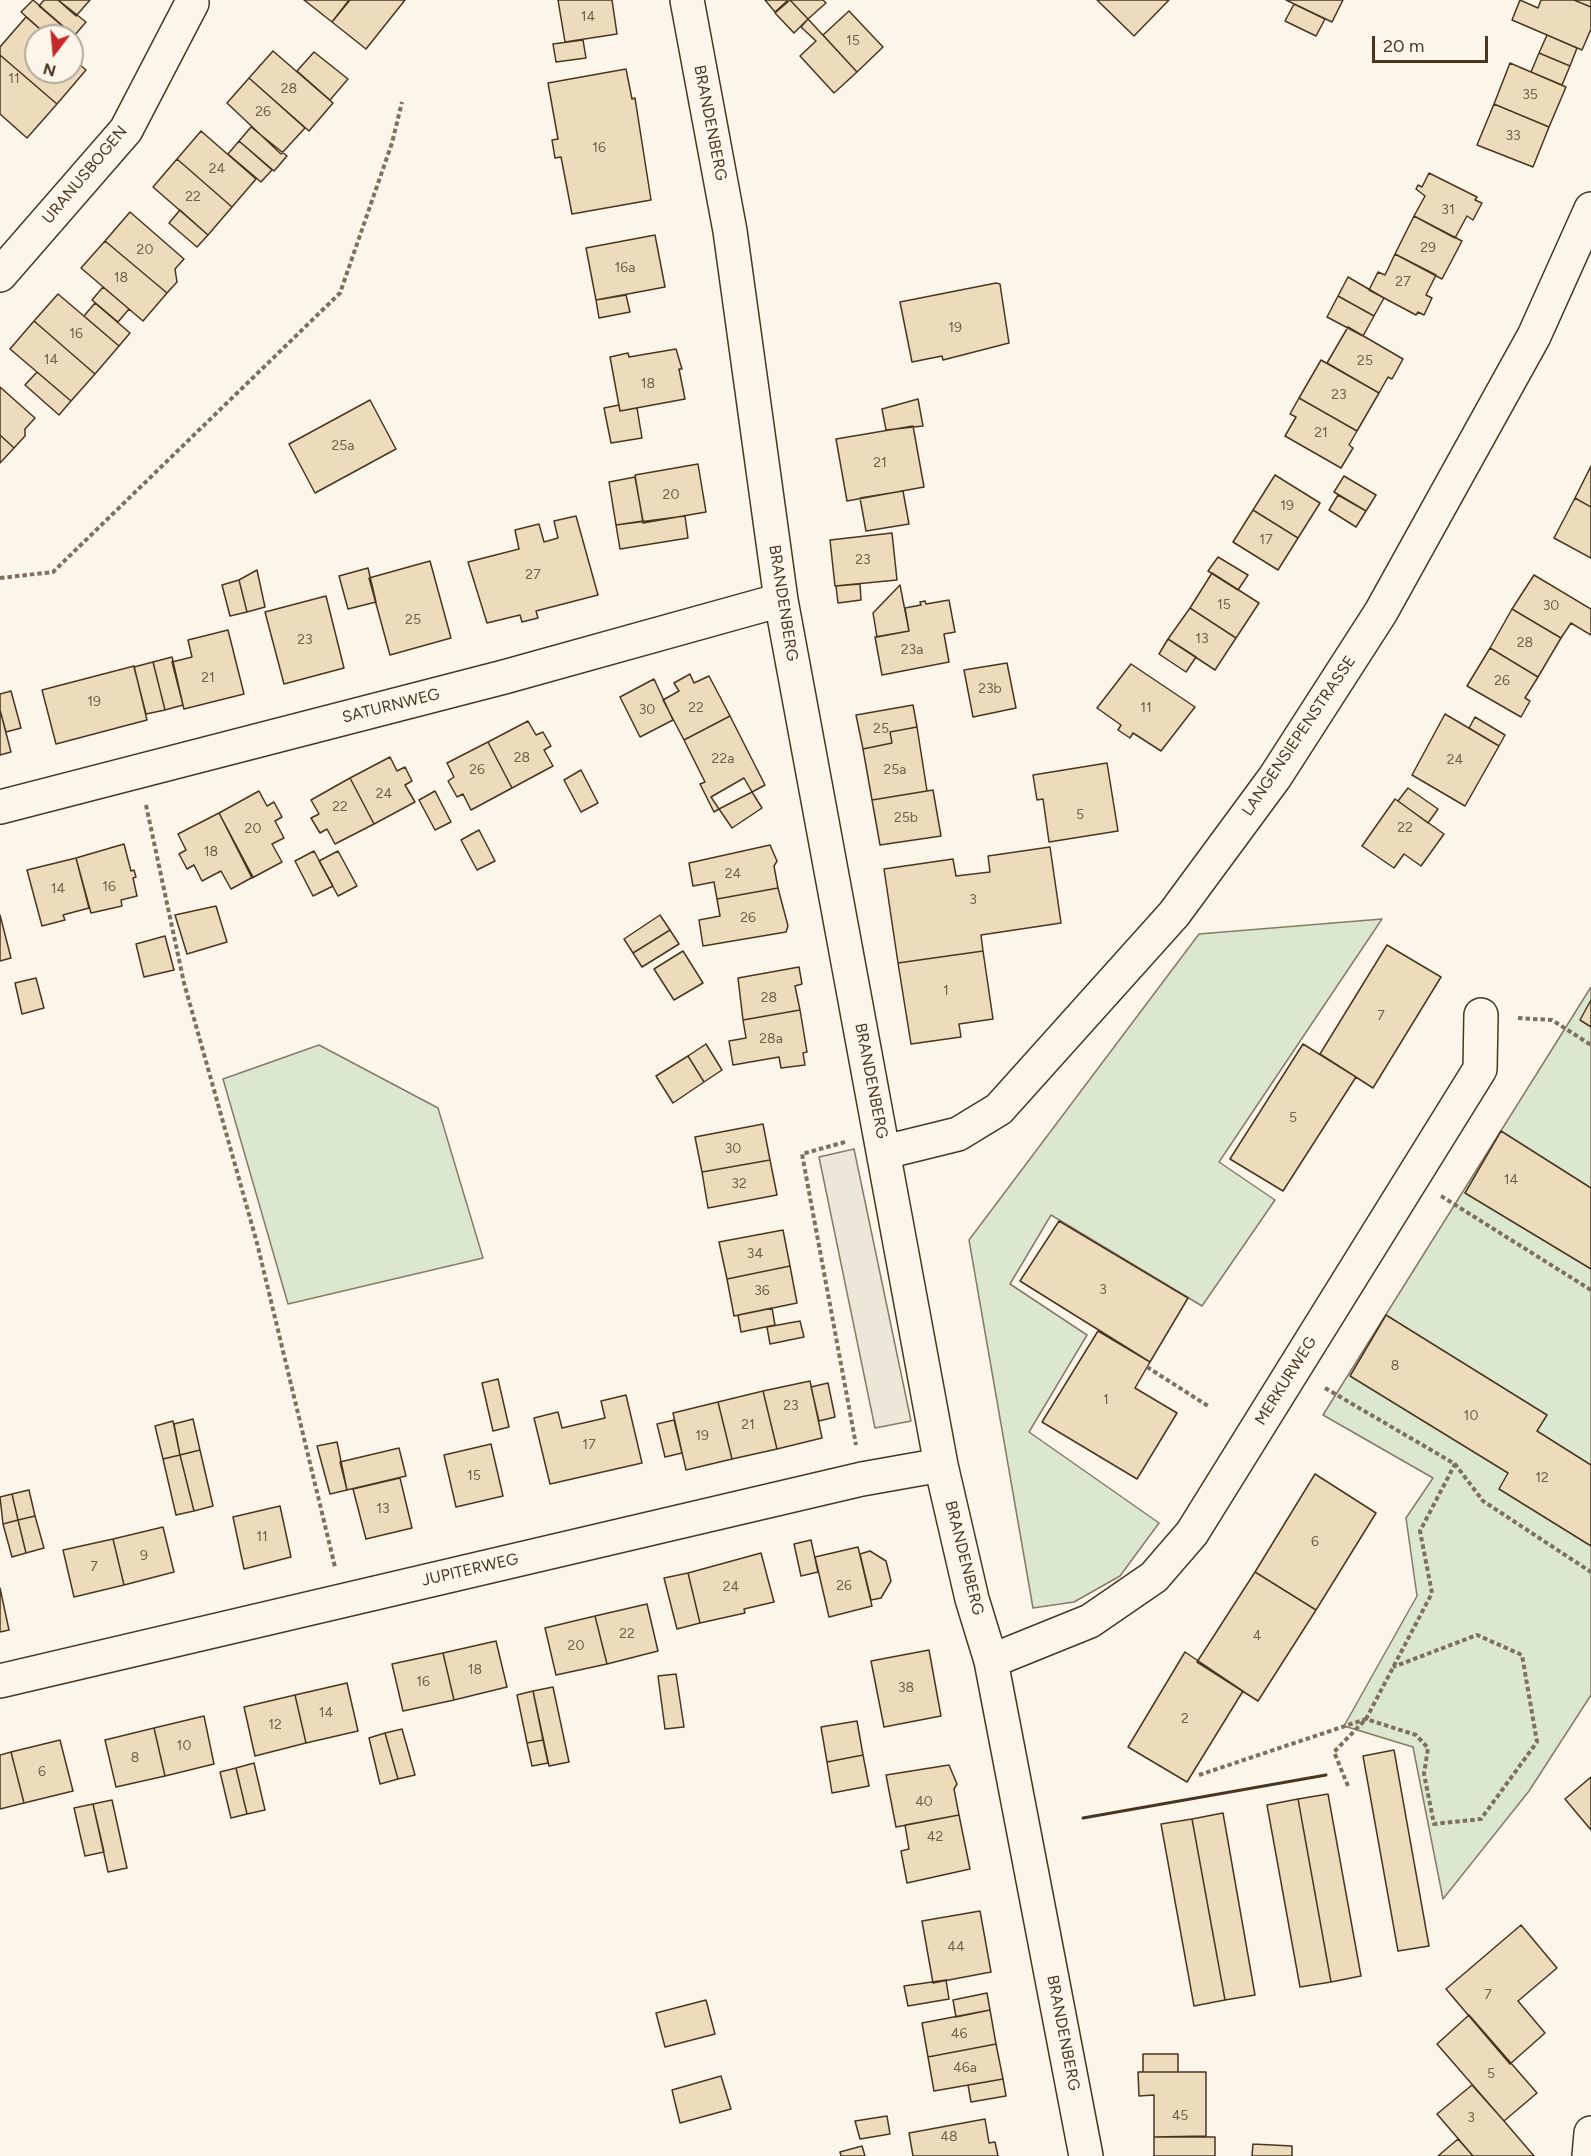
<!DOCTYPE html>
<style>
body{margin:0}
#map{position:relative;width:1591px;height:2156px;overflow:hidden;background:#fbf6e9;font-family:Figtree,sans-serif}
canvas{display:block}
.north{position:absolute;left:24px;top:24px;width:60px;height:60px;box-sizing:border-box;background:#fbf6e9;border:2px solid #b4a999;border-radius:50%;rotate:196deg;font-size:16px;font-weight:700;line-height:24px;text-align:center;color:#4a3520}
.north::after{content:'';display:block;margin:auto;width:21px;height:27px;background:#c62828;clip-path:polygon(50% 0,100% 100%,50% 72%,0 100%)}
.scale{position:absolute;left:1372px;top:36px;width:116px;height:27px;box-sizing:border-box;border:3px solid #4a3520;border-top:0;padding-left:8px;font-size:18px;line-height:21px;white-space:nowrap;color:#4a3520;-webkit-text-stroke:4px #fbf6e9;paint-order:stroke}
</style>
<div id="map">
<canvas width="1591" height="2156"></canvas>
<div class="north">N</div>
<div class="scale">20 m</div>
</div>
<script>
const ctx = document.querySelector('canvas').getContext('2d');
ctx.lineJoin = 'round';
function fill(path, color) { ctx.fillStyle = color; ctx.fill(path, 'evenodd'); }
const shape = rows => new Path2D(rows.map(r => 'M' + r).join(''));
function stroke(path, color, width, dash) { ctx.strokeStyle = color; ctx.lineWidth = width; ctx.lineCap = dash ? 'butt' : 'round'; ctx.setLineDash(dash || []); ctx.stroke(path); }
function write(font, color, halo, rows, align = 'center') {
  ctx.font = font + ' Figtree,sans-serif'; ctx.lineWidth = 4.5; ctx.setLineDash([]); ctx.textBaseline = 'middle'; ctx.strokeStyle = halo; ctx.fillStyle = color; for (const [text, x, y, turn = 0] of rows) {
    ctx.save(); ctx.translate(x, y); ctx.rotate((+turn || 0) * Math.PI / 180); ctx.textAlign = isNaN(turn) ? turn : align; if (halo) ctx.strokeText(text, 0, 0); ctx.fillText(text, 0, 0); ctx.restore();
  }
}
const green = shape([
 [1382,919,1219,1162,1275,1200,1202,1306,1051,1215,1010,1284,1087,1335,1029,1432,1159,1523,1120,1576,1074,1602,1033,1608,969,1240,1199,934,1382,919],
 [1591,987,1591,1695,1529,1791,1443,1899,1413,1747,1344,1726,1417,1596,1406,1518,1433,1478,1323,1415,1591,987],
 [319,1045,438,1108,483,1258,288,1304,223,1079,319,1045]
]);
const parking = shape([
 [854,1149,911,1421,875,1428,819,1157,854,1149]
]);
const building = shape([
 [33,0,63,26,54,36,48,36,21,12,33,0],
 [44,0,58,0,86,22,74,36,39,6,44,0],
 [58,0,90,0,76,16,58,0],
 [304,0,349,0,332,22,304,0],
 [350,0,405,0,366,49,332,22,350,0],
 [558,0,612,0,617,34,565,42,558,0],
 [765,0,787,0,787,1,775,12,765,0],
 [790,0,823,0,826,3,808,19,790,0],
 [790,0,808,19,794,33,775,13,790,0],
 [1097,0,1169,0,1134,36,1097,0],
 [1286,0,1343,0,1332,22,1286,0],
 [1520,0,1538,8,1541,0,1574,0,1591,7,1591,29,1582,50,1512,20,1520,0],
 [1574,0,1591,0,1591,7,1574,0],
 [1294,4,1325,19,1316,36,1285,21,1294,4],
 [849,11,883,47,857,72,823,35,849,11],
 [26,17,48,36,36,36,36,72,72,72,72,58,86,70,57,104,0,55,0,47,26,17],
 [808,19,857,72,834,93,800,56,816,41,801,27,808,19],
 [1547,35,1577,48,1570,66,1539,53,1547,35],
 [583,40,586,58,556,62,553,44,583,40],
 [273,51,333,103,309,131,249,78,273,51],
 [314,52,348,79,330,100,297,71,314,52],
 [1539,53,1570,66,1562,85,1531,72,1539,53],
 [0,55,57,104,27,138,0,114,0,55],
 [1510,63,1566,87,1549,127,1494,104,1510,63],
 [626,69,632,99,635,98,651,200,572,214,561,157,555,158,552,140,558,139,548,83,626,69],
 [249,78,305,128,281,154,227,103,249,78],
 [1494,104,1549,127,1533,167,1477,145,1494,104],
 [251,127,287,156,274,171,239,141,251,127],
 [201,131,256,179,232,207,177,159,201,131],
 [239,141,272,170,261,182,228,154,239,141],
 [177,159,232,207,208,235,153,187,177,159],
 [1429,173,1477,197,1475,200,1482,203,1473,220,1467,216,1455,238,1414,216,1425,196,1416,189,1418,185,1422,187,1429,173],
 [180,210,208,235,197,247,169,223,180,210],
 [130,212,184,259,175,269,177,282,167,293,105,241,130,212],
 [1414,216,1462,241,1442,279,1395,254,1414,216],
 [655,235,665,287,596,300,586,248,655,235],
 [105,241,167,293,143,321,81,268,105,241],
 [1395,254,1436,275,1426,295,1432,298,1424,315,1418,312,1416,315,1369,290,1378,272,1385,275,1395,254],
 [1348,277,1384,298,1374,316,1338,296,1348,277],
 [996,283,1000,284,1009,343,943,360,942,356,912,362,900,302,996,283],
 [103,287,129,309,118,322,92,300,103,287],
 [58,294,119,346,95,374,34,321,58,294],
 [626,295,630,312,599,318,596,300,626,295],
 [1338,296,1374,316,1363,336,1327,317,1338,296],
 [95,303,130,333,119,346,84,316,95,303],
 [34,321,95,374,71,401,10,349,34,321],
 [1348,327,1403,359,1392,379,1388,377,1379,393,1327,363,1348,327],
 [676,349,682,369,679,369,685,399,620,411,610,357,628,353,629,357,676,349],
 [1321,360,1379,393,1357,431,1299,398,1321,360],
 [37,372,71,401,59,415,25,385,37,372],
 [0,387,35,418,25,429,25,436,14,448,0,435,0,387],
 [1299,398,1357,431,1349,445,1353,448,1341,468,1285,436,1296,417,1290,414,1299,398],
 [918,399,923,426,886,430,882,409,918,399],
 [370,400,396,449,315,493,289,444,370,400],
 [619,405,620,411,637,408,642,438,611,443,604,408,619,405],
 [913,426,924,487,847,501,836,439,913,426],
 [0,435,14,448,0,463,0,435],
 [698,464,706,512,643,523,635,475,698,464],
 [1591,466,1591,507,1575,498,1591,466],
 [1275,475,1320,503,1298,538,1253,510,1275,475],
 [1344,476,1376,495,1366,511,1334,492,1344,476],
 [635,477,643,521,616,525,609,482,635,477],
 [903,491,909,524,866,531,860,498,903,491],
 [1338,495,1366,511,1356,527,1329,510,1338,495],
 [1575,498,1591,507,1591,558,1554,538,1575,498],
 [1253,510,1298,538,1278,570,1233,542,1253,510],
 [576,516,598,595,536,611,538,618,522,622,520,615,487,623,468,562,519,549,515,530,539,524,544,542,558,538,554,521,576,516],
 [685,516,688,538,620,549,616,525,685,516],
 [892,533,897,580,835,586,830,540,892,533],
 [1218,557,1248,575,1238,590,1208,571,1218,557],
 [430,561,451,638,390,655,369,578,430,561],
 [368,568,376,602,348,609,339,576,368,568],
 [257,570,265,607,247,612,239,580,257,570],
 [1212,573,1259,603,1236,638,1190,608,1212,573],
 [1534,575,1591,609,1591,635,1571,623,1561,638,1512,609,1534,575],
 [239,580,247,612,230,616,222,585,239,580],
 [860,584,861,600,838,603,836,586,860,584],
 [900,585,909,631,877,637,873,613,900,585],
 [326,596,344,668,284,684,265,612,326,596],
 [949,600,955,632,944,634,949,662,882,675,875,637,909,631,905,608,921,605,920,602,925,601,926,604,949,600],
 [1190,608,1236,638,1215,670,1168,639,1190,608],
 [1512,609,1561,638,1538,677,1490,648,1512,609],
 [228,630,244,694,184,709,172,662,192,657,188,640,228,630],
 [1168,639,1196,657,1186,672,1159,654,1168,639],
 [1490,648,1538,677,1525,698,1530,701,1521,717,1467,686,1490,648],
 [172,657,183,705,165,710,153,662,172,657],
 [153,662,165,710,146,714,134,667,153,662],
 [1007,663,1016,708,973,717,964,670,1007,663],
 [1131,664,1195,707,1161,751,1133,733,1130,738,1118,730,1121,725,1097,708,1131,664],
 [134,666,147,720,56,744,42,690,134,666],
 [690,674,694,683,709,676,730,716,684,740,663,700,679,691,674,683,690,674],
 [654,679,673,720,640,737,620,697,654,679],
 [11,691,21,728,6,732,0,710,0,694,11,691],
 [913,705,917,727,890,732,892,743,863,749,856,715,913,705],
 [0,710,11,752,0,755,0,710],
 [1445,714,1499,746,1465,806,1412,775,1445,714],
 [730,716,765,785,752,792,744,778,711,797,719,809,714,812,700,784,705,782,684,740,730,716],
 [1475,717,1505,735,1499,746,1469,728,1475,717],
 [528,721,536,735,543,732,551,746,544,750,553,766,512,788,488,742,528,721],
 [917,727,927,791,872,800,863,749,892,743,890,732,917,727],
 [488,742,512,788,471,810,463,794,457,797,448,781,454,777,447,763,488,742],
 [390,757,397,771,405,767,412,781,405,785,415,802,374,824,350,778,390,757],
 [1107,763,1118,831,1049,842,1043,799,1037,800,1033,775,1107,763],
 [581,770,598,803,581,812,564,780,581,770],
 [350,778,374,824,335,844,327,829,320,833,311,818,319,814,311,800,350,778],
 [1408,788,1438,809,1428,823,1398,801,1408,788],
 [933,790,941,836,880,845,872,800,933,790],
 [259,791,267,806,274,802,282,817,275,821,284,838,272,844,282,862,252,878,219,813,259,791],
 [435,791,451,822,435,830,419,800,435,791],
 [752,792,762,808,732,828,719,809,752,792],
 [1395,799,1444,834,1421,866,1404,854,1394,868,1362,846,1395,799],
 [219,813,253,877,231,889,221,871,202,881,194,865,187,869,179,854,186,850,178,834,219,813],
 [479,830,495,861,477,870,461,840,479,830],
 [124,844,131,871,134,870,136,877,133,878,137,896,121,900,122,906,91,913,76,858,124,844],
 [770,845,777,861,774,866,778,888,717,899,714,882,693,886,689,863,770,845],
 [1050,847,1061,923,981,935,983,951,898,963,884,869,953,859,956,876,990,872,988,856,1050,847],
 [314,851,333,886,313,896,295,861,314,851],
 [338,851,357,886,338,896,319,861,338,851],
 [76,858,89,908,63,915,65,920,42,926,27,870,76,858],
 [778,888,788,926,786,932,703,946,699,920,720,916,717,899,778,888],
 [216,906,227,942,187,954,175,915,216,906],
 [0,915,11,958,0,961,0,915],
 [660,915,670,930,633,953,624,939,660,915],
 [670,930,679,944,642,967,633,953,670,930],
 [165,936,174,970,144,977,136,944,165,936],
 [1387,945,1441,977,1373,1088,1320,1054,1387,945],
 [683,951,703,983,674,1000,654,969,683,951],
 [983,951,993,1019,959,1024,961,1037,911,1044,898,963,983,951],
 [799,967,802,984,795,986,800,1010,743,1020,738,978,799,967],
 [36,978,44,1008,22,1014,15,983,36,978],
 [1591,1000,1591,1027,1580,1020,1591,1000],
 [800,1010,807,1052,803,1053,805,1065,781,1068,779,1057,733,1065,729,1041,746,1038,743,1020,800,1010],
 [706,1044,722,1070,704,1082,688,1056,706,1044],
 [1303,1044,1356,1077,1283,1191,1230,1159,1303,1044],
 [688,1056,704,1082,673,1103,656,1076,688,1056],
 [763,1124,770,1160,702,1172,695,1137,763,1124],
 [1501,1131,1591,1188,1591,1269,1465,1193,1501,1131],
 [770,1160,777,1195,708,1208,702,1172,770,1160],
 [1059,1221,1188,1298,1150,1362,1020,1281,1059,1221],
 [783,1230,790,1266,727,1279,719,1242,783,1230],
 [790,1266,797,1303,734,1316,727,1279,790,1266],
 [772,1308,775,1325,741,1332,738,1315,772,1308],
 [1386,1315,1547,1415,1537,1431,1591,1465,1591,1546,1499,1489,1508,1473,1350,1376,1386,1315],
 [800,1321,804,1337,770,1344,767,1327,800,1321],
 [1098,1331,1150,1362,1135,1388,1177,1413,1137,1479,1042,1422,1098,1331],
 [498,1379,509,1427,493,1431,482,1383,498,1379],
 [810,1381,822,1438,777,1449,763,1391,810,1381],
 [828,1383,835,1417,819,1421,811,1387,828,1383],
 [763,1391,777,1449,732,1459,718,1402,763,1391],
 [626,1395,642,1463,550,1484,534,1418,558,1412,562,1428,605,1418,601,1401,626,1395],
 [718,1402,732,1459,686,1470,673,1413,718,1402],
 [193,1419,200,1450,180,1455,174,1424,193,1419],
 [674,1420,682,1453,665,1457,657,1424,674,1420],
 [173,1421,180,1455,163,1459,155,1426,173,1421],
 [337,1442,347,1490,330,1494,317,1446,337,1442],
 [491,1444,503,1496,456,1507,444,1455,491,1444],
 [399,1448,406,1476,347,1490,340,1462,399,1448],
 [200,1450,213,1506,194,1511,180,1455,200,1450],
 [180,1455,194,1511,176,1515,163,1459,180,1455],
 [1315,1474,1376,1513,1316,1610,1255,1572,1315,1474],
 [400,1478,412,1528,366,1539,353,1489,400,1478],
 [29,1490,35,1516,18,1520,12,1494,29,1490],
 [12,1494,18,1520,3,1524,0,1497,12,1494],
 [280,1506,291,1557,244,1569,233,1517,280,1506],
 [35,1516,44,1548,26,1553,18,1520,35,1516],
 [18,1520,26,1553,12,1557,3,1524,18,1520],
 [163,1527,174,1572,124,1585,113,1539,163,1527],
 [113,1539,124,1585,74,1597,63,1550,113,1539],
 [811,1540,818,1572,801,1576,794,1544,811,1540],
 [858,1547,872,1606,829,1617,815,1557,858,1547],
 [870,1551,886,1561,891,1581,881,1598,871,1600,860,1554,870,1551],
 [761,1553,774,1602,744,1609,745,1613,700,1623,688,1573,761,1553],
 [1255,1572,1316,1610,1258,1701,1197,1662,1255,1572],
 [688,1573,700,1623,677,1629,664,1578,688,1573],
 [0,1588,9,1630,0,1632,0,1588],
 [647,1604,658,1651,607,1664,595,1616,647,1604],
 [595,1616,607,1664,556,1675,545,1628,595,1616],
 [496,1641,507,1687,454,1700,443,1653,496,1641],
 [929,1650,941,1716,884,1727,871,1661,929,1650],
 [1185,1652,1243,1691,1187,1782,1128,1747,1185,1652],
 [443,1653,454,1700,403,1711,392,1664,443,1653],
 [676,1674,684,1727,665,1729,658,1676,676,1674],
 [347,1683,358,1731,306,1743,295,1695,347,1683],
 [553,1687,569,1762,549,1766,533,1691,553,1687],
 [533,1691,543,1740,527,1743,517,1695,533,1691],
 [295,1695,306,1743,255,1756,244,1707,295,1695],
 [204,1716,214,1764,165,1776,154,1728,204,1716],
 [857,1721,863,1755,827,1762,821,1727,857,1721],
 [154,1728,165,1776,116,1787,105,1740,154,1728],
 [402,1729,415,1775,398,1779,385,1733,402,1729],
 [385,1733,398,1779,380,1784,369,1738,385,1733],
 [60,1740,73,1791,24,1803,11,1752,60,1740],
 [543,1740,548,1763,532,1766,527,1743,543,1740],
 [1394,1750,1429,1946,1398,1951,1363,1756,1394,1750],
 [11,1752,24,1803,0,1809,0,1755,11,1752],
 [863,1755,869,1786,832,1793,827,1762,863,1755],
 [254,1763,265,1810,247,1814,236,1768,254,1763],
 [949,1765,957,1784,954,1789,959,1815,896,1827,886,1775,949,1765],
 [236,1768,247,1814,231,1818,220,1772,236,1768],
 [1591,1777,1591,1830,1565,1799,1591,1777],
 [1328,1794,1361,1976,1331,1982,1298,1799,1328,1794],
 [1298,1799,1331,1982,1300,1987,1267,1805,1298,1799],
 [112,1800,127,1868,108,1872,93,1804,112,1800],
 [93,1804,104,1852,85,1856,74,1808,93,1804],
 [1223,1813,1255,1995,1225,2000,1192,1819,1223,1813],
 [959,1815,970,1869,907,1883,901,1851,909,1849,905,1825,959,1815],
 [1192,1819,1225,2000,1194,2006,1161,1824,1192,1819],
 [980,1911,991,1972,933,1983,922,1921,980,1911],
 [1521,1925,1557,1968,1518,2001,1545,2033,1510,2064,1446,1989,1521,1925],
 [946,1980,949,1999,908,2006,904,1986,946,1980],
 [987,1993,990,2010,956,2017,953,2000,987,1993],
 [706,2000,715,2034,665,2047,656,2013,706,2000],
 [990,2010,996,2044,928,2057,922,2023,990,2010],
 [1469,2015,1537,2093,1504,2121,1437,2044,1469,2015],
 [996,2044,1003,2079,934,2091,928,2057,996,2044],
 [1143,2054,1178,2054,1178,2072,1143,2072,1143,2054],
 [1138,2072,1206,2072,1206,2136,1154,2137,1154,2095,1139,2096,1138,2072],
 [721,2076,731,2109,680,2123,672,2090,721,2076],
 [1003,2079,1006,2096,971,2102,968,2085,1003,2079],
 [1472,2085,1504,2121,1534,2156,1473,2156,1437,2114,1472,2085],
 [887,2116,890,2134,860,2139,855,2121,887,2116],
 [985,2119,989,2143,995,2142,998,2156,913,2156,909,2133,985,2119],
 [1154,2137,1215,2137,1215,2156,1154,2156,1154,2137],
 [1458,2139,1473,2156,1438,2156,1458,2139],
 [1253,2144,1292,2146,1292,2156,1252,2156,1253,2144],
 [862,2146,865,2156,841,2156,840,2152,862,2146]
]);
const path = shape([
 [0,578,53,572,340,293,392,143,402,102],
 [146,805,184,983,257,1243,335,1567],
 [1518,1018,1552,1020,1591,1045],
 [845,1142,802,1154,856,1445],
 [1441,1196,1591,1290],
 [1147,1367,1208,1406],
 [1325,1388,1455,1464,1483,1501,1591,1572],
 [1199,1775,1366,1719,1416,1735,1428,1748,1424,1774,1434,1824,1481,1819,1537,1742,1522,1655,1477,1635,1393,1667],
 [1348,1786,1334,1752,1366,1719,1432,1593,1420,1531,1455,1464]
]);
const minor = shape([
 [687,0,730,231,781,600,941,1465,972,1599,991,1661,1086,2156],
 [0,275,126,130,192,3],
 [0,807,504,677,781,600],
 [885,1152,958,1134,999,1109,1174,914,1275,777,1381,612,1534,336,1591,209],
 [991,1661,1090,1621,1154,1577,1192,1533,1480,1069,1481,1015],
 [0,1681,862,1479,941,1465],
 [1589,2156,1591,2133]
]);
const wall = shape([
 [1083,1818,1326,1775]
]);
const numberNames = [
 ["14",588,17],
 ["15",853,41],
 ["11",14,79],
 ["28",289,89],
 ["35",1530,95],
 ["26",263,112],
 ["33",1513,136],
 ["16",599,148],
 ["24",217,169],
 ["22",193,197],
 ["31",1448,210],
 ["29",1428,248],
 ["20",145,250],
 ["16a",625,268],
 ["18",121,278],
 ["27",1403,282],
 ["19",955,328],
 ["16",76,334],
 ["14",51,360],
 ["25",1365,361],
 ["18",648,384],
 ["23",1339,395],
 ["21",1321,433],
 ["25a",343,446],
 ["21",880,463],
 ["20",671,495],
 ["19",1287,506],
 ["17",1266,540],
 ["23",863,560],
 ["27",533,575],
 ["15",1224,605],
 ["30",1551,606],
 ["25",413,620],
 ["13",1202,639],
 ["23",305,640],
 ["28",1525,643],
 ["23a",912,650],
 ["21",208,678],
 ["26",1502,681],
 ["23b",990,689],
 ["19",94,702],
 ["22",696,708],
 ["11",1146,708],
 ["30",647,710],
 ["25",881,729],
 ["28",522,758],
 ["22a",723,759],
 ["24",1455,760],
 ["26",477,770],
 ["25a",895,770],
 ["24",384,794],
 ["22",340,807],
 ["5",1080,815],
 ["25b",906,818],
 ["22",1405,828],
 ["20",253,829],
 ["18",211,852],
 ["24",733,874],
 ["16",109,887],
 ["14",58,889],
 ["3",973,900],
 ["26",748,918],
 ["1",946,991],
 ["28",769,998],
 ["7",1381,1016],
 ["28a",771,1039],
 ["5",1293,1118],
 ["30",733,1149],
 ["14",1511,1180],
 ["32",739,1184],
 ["34",755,1254],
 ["3",1103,1290],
 ["36",762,1291],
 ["8",1395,1366],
 ["1",1106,1400],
 ["23",791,1406],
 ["10",1471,1416],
 ["21",748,1425],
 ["19",702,1436],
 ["17",589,1445],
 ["15",474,1476],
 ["12",1542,1478],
 ["13",383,1509],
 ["11",262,1537],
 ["6",1315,1542],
 ["9",144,1556],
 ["7",94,1567],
 ["26",844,1586],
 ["24",731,1587],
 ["22",627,1634],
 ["4",1257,1636],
 ["20",576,1646],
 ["18",475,1670],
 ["16",423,1682],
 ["38",906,1688],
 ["14",326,1713],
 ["2",1185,1719],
 ["12",275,1725],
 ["10",184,1746],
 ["8",135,1758],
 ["6",42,1772],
 ["40",924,1802],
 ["42",935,1837],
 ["44",956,1947],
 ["7",1488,1995],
 ["46",959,2034],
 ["46a",965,2068],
 ["5",1491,2074],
 ["45",1180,2116],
 ["3",1471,2118],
 ["48",949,2137]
];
const streetNames = [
 ["BRANDENBERG",710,123,79],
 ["URANUSBOGEN",85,175,-50],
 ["BRANDENBERG",783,603,81],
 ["SATURNWEG",391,706,-14],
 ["LANGENSIEPENSTRASSE",1299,736,-56],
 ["BRANDENBERG",871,1081,79],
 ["MERKURWEG",1286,1381,-58],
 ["BRANDENBERG",964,1558,76],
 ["JUPITERWEG",470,1570,-13],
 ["BRANDENBERG",1063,2033,79]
];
fill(green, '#dce7d0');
stroke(green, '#887966', 1.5);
fill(parking, '#ede7d9');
stroke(parking, '#887966', 1.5);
fill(building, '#ecdcbc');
stroke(building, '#4a3520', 1.5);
stroke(minor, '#4a3520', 36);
stroke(path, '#7f6f5c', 4, [4.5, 3]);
stroke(minor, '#fbf6e9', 33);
stroke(wall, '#4a3520', 3);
write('14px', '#725f47', null, numberNames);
write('16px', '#4a3520', '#fbf6e9', streetNames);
</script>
